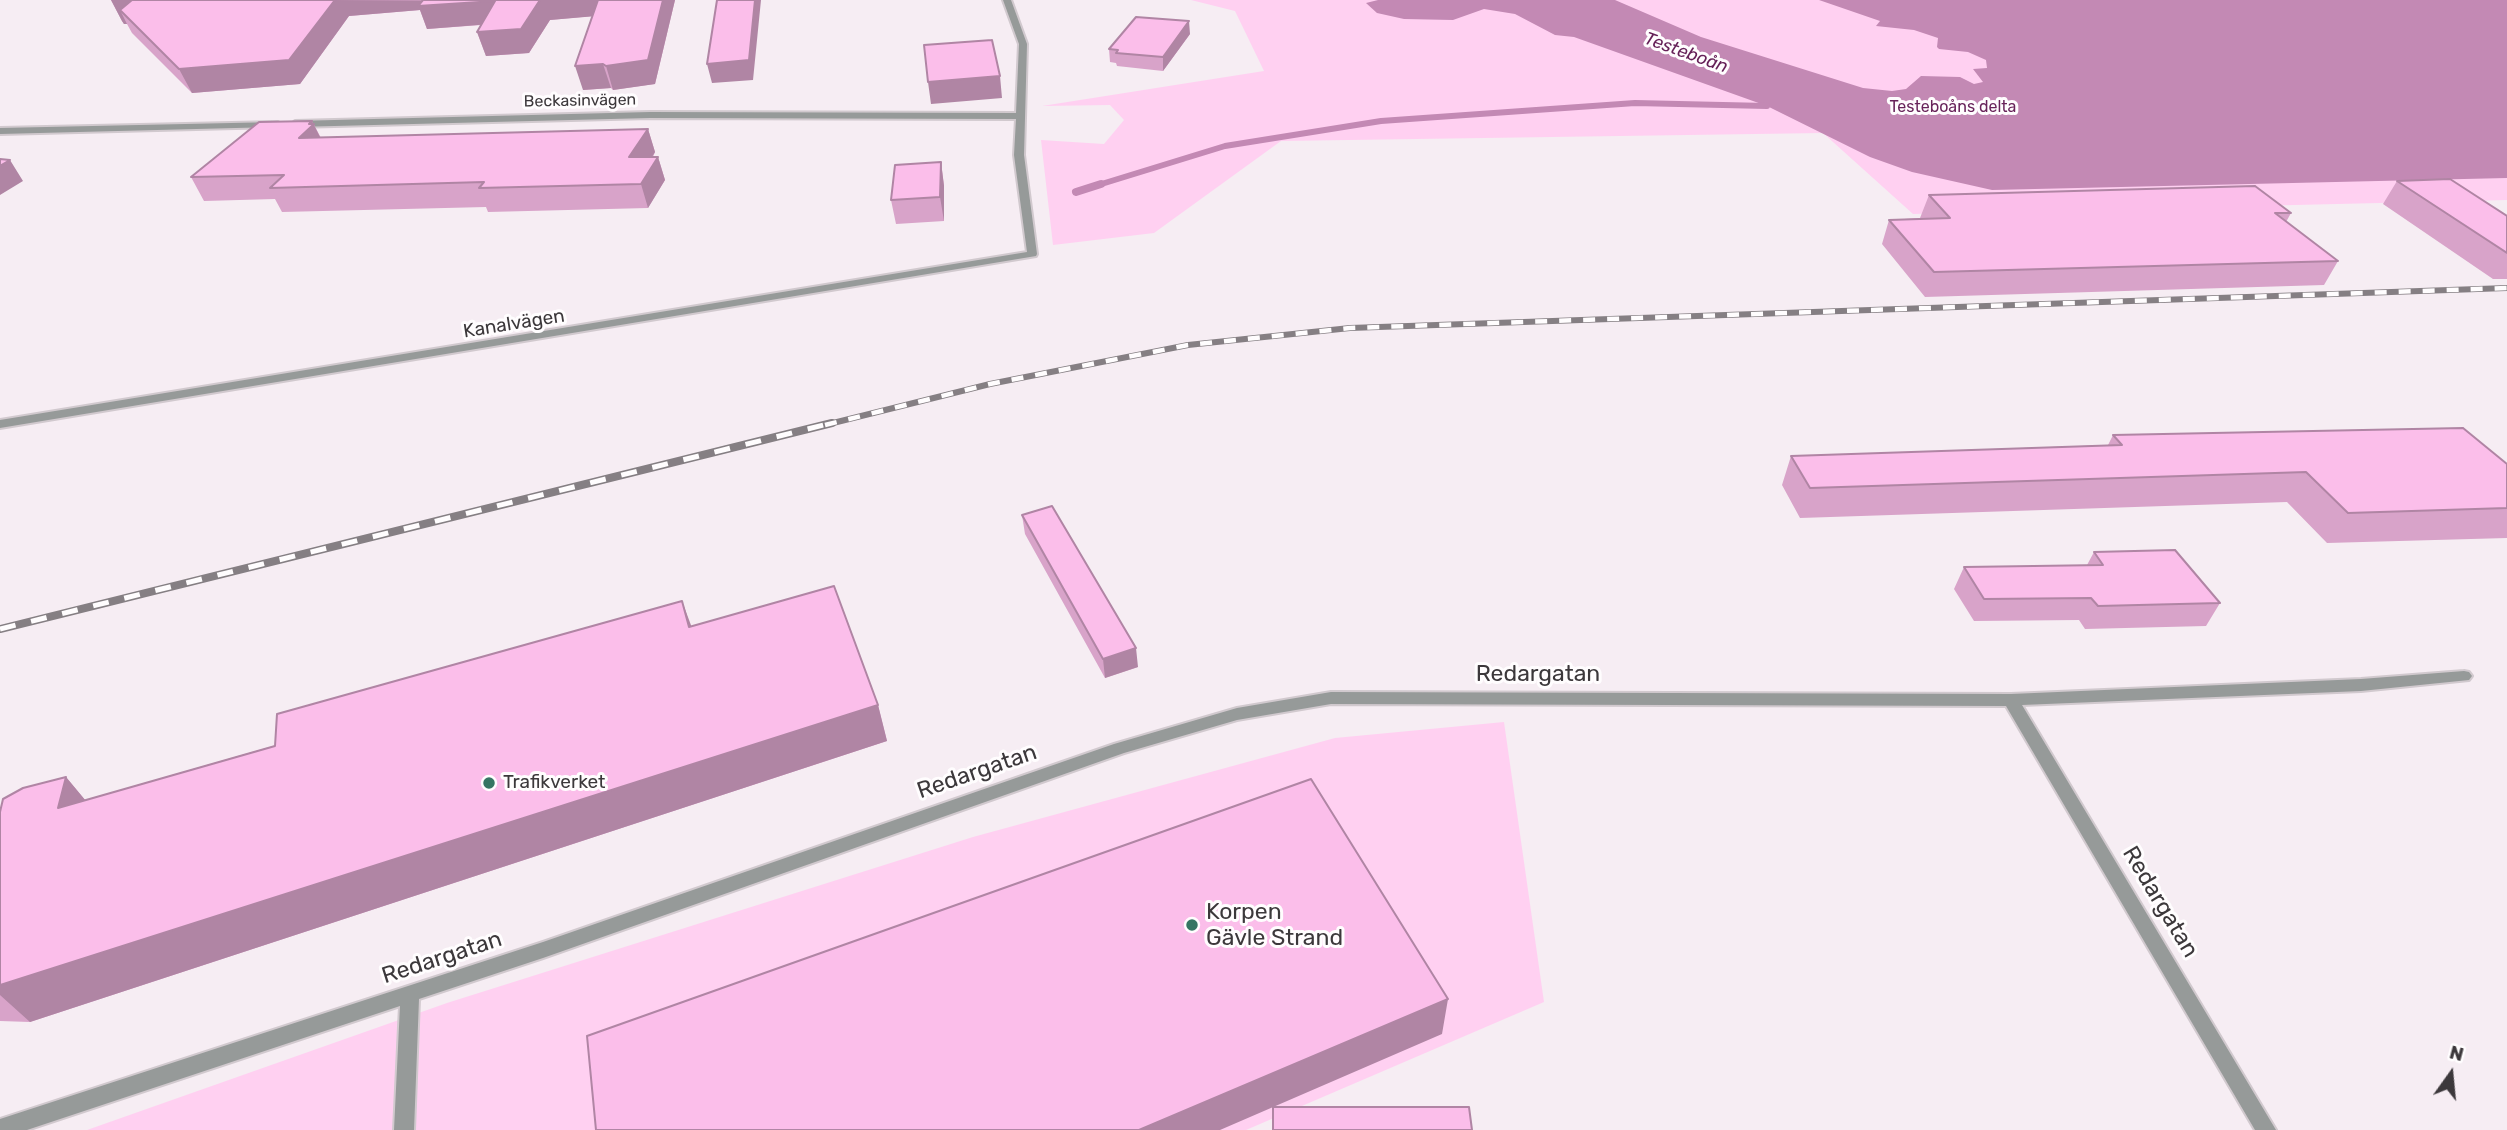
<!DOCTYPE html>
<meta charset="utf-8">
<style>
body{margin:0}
#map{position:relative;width:2507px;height:1130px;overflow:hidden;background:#f6edf3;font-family:Rubik,sans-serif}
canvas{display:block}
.north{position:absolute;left:2416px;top:1039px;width:70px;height:70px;-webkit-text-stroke:5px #fffdfe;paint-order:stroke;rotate:15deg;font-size:19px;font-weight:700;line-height:28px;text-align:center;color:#3c383b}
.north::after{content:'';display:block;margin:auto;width:24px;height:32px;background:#3c383b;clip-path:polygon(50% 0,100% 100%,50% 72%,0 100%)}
</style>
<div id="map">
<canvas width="2507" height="1130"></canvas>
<div class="north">N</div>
</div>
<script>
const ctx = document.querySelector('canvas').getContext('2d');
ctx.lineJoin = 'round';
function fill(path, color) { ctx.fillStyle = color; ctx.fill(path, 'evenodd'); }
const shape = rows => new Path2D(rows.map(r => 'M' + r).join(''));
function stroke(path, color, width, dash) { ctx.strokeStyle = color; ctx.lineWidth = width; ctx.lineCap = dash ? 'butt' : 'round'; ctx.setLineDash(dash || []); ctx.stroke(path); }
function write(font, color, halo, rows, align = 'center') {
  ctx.font = font + ' Rubik,sans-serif'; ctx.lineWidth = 6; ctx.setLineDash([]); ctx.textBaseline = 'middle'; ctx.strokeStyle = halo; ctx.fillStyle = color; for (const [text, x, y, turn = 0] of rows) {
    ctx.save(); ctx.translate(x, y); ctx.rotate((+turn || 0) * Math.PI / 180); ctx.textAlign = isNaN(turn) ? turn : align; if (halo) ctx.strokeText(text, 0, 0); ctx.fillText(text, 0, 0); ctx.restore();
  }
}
const green = shape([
 [1191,0,2507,0,2507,200,1913,214,1823,133,1281,141,1154,233,1053,245,1041,140,1104,144,1124,120,1110,105,1042,106,1264,71,1235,11],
 [1504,722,1544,1002,1246,1130,87,1130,447,1003,973,837,1335,738]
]);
const water = shape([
 [1378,0,1615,0,1701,37,1863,88,1892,91,1906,89,1921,76,1960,77,1974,84,1983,82,1973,69,1987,68,1986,60,1968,52,1939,49,1937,47,1938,38,1914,30,1876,26,1880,21,1819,0,2507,0,2507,178,1992,190,1912,172,1870,157,1767,106,1574,37,1555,35,1515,14,1484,9,1453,20,1404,19,1377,13,1366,3]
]);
const streamFar1 = shape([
 [1095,186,1225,146,1381,121,1635,103,1767,106]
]);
const stream = shape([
 [1076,192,1101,184]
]);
const minor = shape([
 [1003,0,1011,0,1027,44,1024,155,1037,254,1036,256,0,428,0,420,1027,252,1014,155,1016,119,650,118,295,127,291,124,295,121,650,112,1016,113,1019,44,1003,0],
 [278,122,278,126,275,127,0,134,0,128,278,122],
 [2464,671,2469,672,2472,676,2469,680,2361,691,2022,705,2276,1130,2255,1130,2006,706,1331,704,1237,720,1124,753,543,958,419,999,414,1130,394,1130,400,1006,27,1130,0,1130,0,1119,543,942,1114,744,1237,708,1331,692,2011,694,2361,679,2464,671]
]);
const railFar1 = shape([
 [825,425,990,384,1188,345,1350,328,2507,288]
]);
const rail = shape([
 [0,629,832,423]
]);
const wall = shape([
 [111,0,675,0,655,84,613,90,611,88,583,90,593,16,550,20,529,53,486,56,477,32,481,25,427,29,420,10,349,16,300,84,192,93,132,33,127,24,124,24,122,21],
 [1190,34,1163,71,1117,66,1116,63,1110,62,1109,49],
 [312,121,321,138,648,129,655,152,653,157,658,157,665,180,648,208,488,212,486,207,282,212,275,199,204,201,191,177],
 [941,162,944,186,944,221,896,224,891,200],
 [2397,181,2507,216,2507,279,2493,279,2383,204],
 [1929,195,2291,213,2286,222,2338,261,2324,285,1925,297,1882,244,1889,220,1920,218],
 [2113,435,2507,464,2507,538,2327,543,2287,502,1800,518,1782,485,1791,456,2108,445],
 [1022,515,1138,667,1105,678,1025,534],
 [2094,552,2220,603,2206,626,2085,629,2079,620,1974,621,1954,589,1964,567,2087,565],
 [691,626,878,705,887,741,30,1022,0,1021,0,812,66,777,85,800]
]);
const shadedWall = shape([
 [111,0,132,0,120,10,127,24,124,24,122,21],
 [335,0,495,1,503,23,427,29,420,10,349,16,300,84,192,93,179,69],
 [540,0,603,0,608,15,550,20,529,53,486,56,477,32],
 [663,0,675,0,655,84,613,90,606,66],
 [755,0,761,0,753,80,712,83,707,64],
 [1189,21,1190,34,1163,71,1163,57],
 [603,64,611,88,583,90,575,66],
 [1000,76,1002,98,931,104,928,82],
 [312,121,325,147,299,138],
 [648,129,655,152,637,181,629,157],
 [658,157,665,180,648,208,641,184],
 [10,160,23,181,0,195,0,166],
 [941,162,944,186,944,221,940,197],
 [682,601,695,636,689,627],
 [1136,648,1138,667,1105,678,1103,659],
 [878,705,887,741,30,1022,0,995,0,985],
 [66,777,96,813,58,808],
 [1448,999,1442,1034,1220,1130,1139,1130]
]);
const building = shape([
 [132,0,335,0,289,60,179,69,120,10,132,0],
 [423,0,540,0,521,29,477,32,495,1,418,6,423,0],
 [598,0,663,0,648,60,606,66,603,64,575,66,598,0],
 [717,0,755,0,749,60,707,64,717,0],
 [1136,17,1189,21,1163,57,1116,53,1118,50,1109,49,1136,17],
 [992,40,1000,76,928,82,924,45,992,40],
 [312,121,309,124,314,124,299,138,648,129,629,157,658,157,641,184,479,188,484,182,270,188,284,175,191,177,259,122,312,121],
 [0,159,10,160,0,166,0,159],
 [941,162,940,197,891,200,895,165,941,162],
 [2450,179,2507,216,2507,253,2397,181,2450,179],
 [2255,186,2291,213,2275,213,2338,261,1934,272,1889,220,1950,218,1929,195,2255,186],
 [2463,428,2507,464,2507,508,2348,513,2306,472,1810,488,1791,456,2122,445,2113,435,2463,428],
 [1052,506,1136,648,1103,659,1022,515,1052,506],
 [2175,550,2220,603,2098,606,2091,598,1984,599,1964,567,2103,565,2094,552,2175,550],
 [834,586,878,705,0,985,0,812,3,799,23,788,66,777,58,808,275,746,277,714,682,601,689,627,834,586],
 [1311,779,1448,999,1139,1130,596,1130,587,1036,1311,779],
 [1273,1107,1469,1107,1472,1130,1273,1130,1273,1107]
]);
const markers = [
 [489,783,7,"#367563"],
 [1192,925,7,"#367563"]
];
const farStreetnames = [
 ["Beckasinvägen",580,101,-1]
];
const farParknames = [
 ["Testeboåns delta",1953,107]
];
const farWaternames = [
 ["Testeboån",1686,53,20]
];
const streetNames = [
 ["Kanalvägen",514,324,-9]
];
const poiNames = [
 ["Trafikverket",503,783]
];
const nearStreetnames = [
 ["Redargatan",1538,674],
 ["Redargatan",977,772,-19],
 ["Redargatan",2160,902,59],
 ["Redargatan",442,958,-18]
];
const nearPoinames = [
 ["Korpen",1206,912],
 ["Gävle Strand",1206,938]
];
fill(green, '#ffd0f1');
fill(water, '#c389b4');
stroke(streamFar1, '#c389b4', 6);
stroke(stream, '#c389b4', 8);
stroke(minor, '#d1c9ce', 4);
fill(minor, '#969a99');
stroke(railFar1, '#857f83', 6);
stroke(rail, '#857f83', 8);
stroke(railFar1, '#fffdfe', 4.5, [12]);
stroke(rail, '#fffdfe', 5, [16]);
fill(wall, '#d8a3c9');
fill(shadedWall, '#b085a4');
fill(building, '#fbbeea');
stroke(building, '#b085a4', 2);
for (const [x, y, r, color] of markers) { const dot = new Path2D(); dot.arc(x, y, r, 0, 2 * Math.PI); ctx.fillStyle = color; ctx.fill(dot); stroke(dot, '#fffdfe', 2.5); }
write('16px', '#3c383b', '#fffdfe', farStreetnames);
write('16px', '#68235a', '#fffdfe', farParknames);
write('italic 18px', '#662158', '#fffdfe', farWaternames);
write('19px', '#3c383b', '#fffdfe', streetNames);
write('19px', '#3c383b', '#fffdfe', poiNames, 'left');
write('23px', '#3c383b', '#fffdfe', nearStreetnames);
write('23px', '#3c383b', '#fffdfe', nearPoinames, 'left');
</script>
